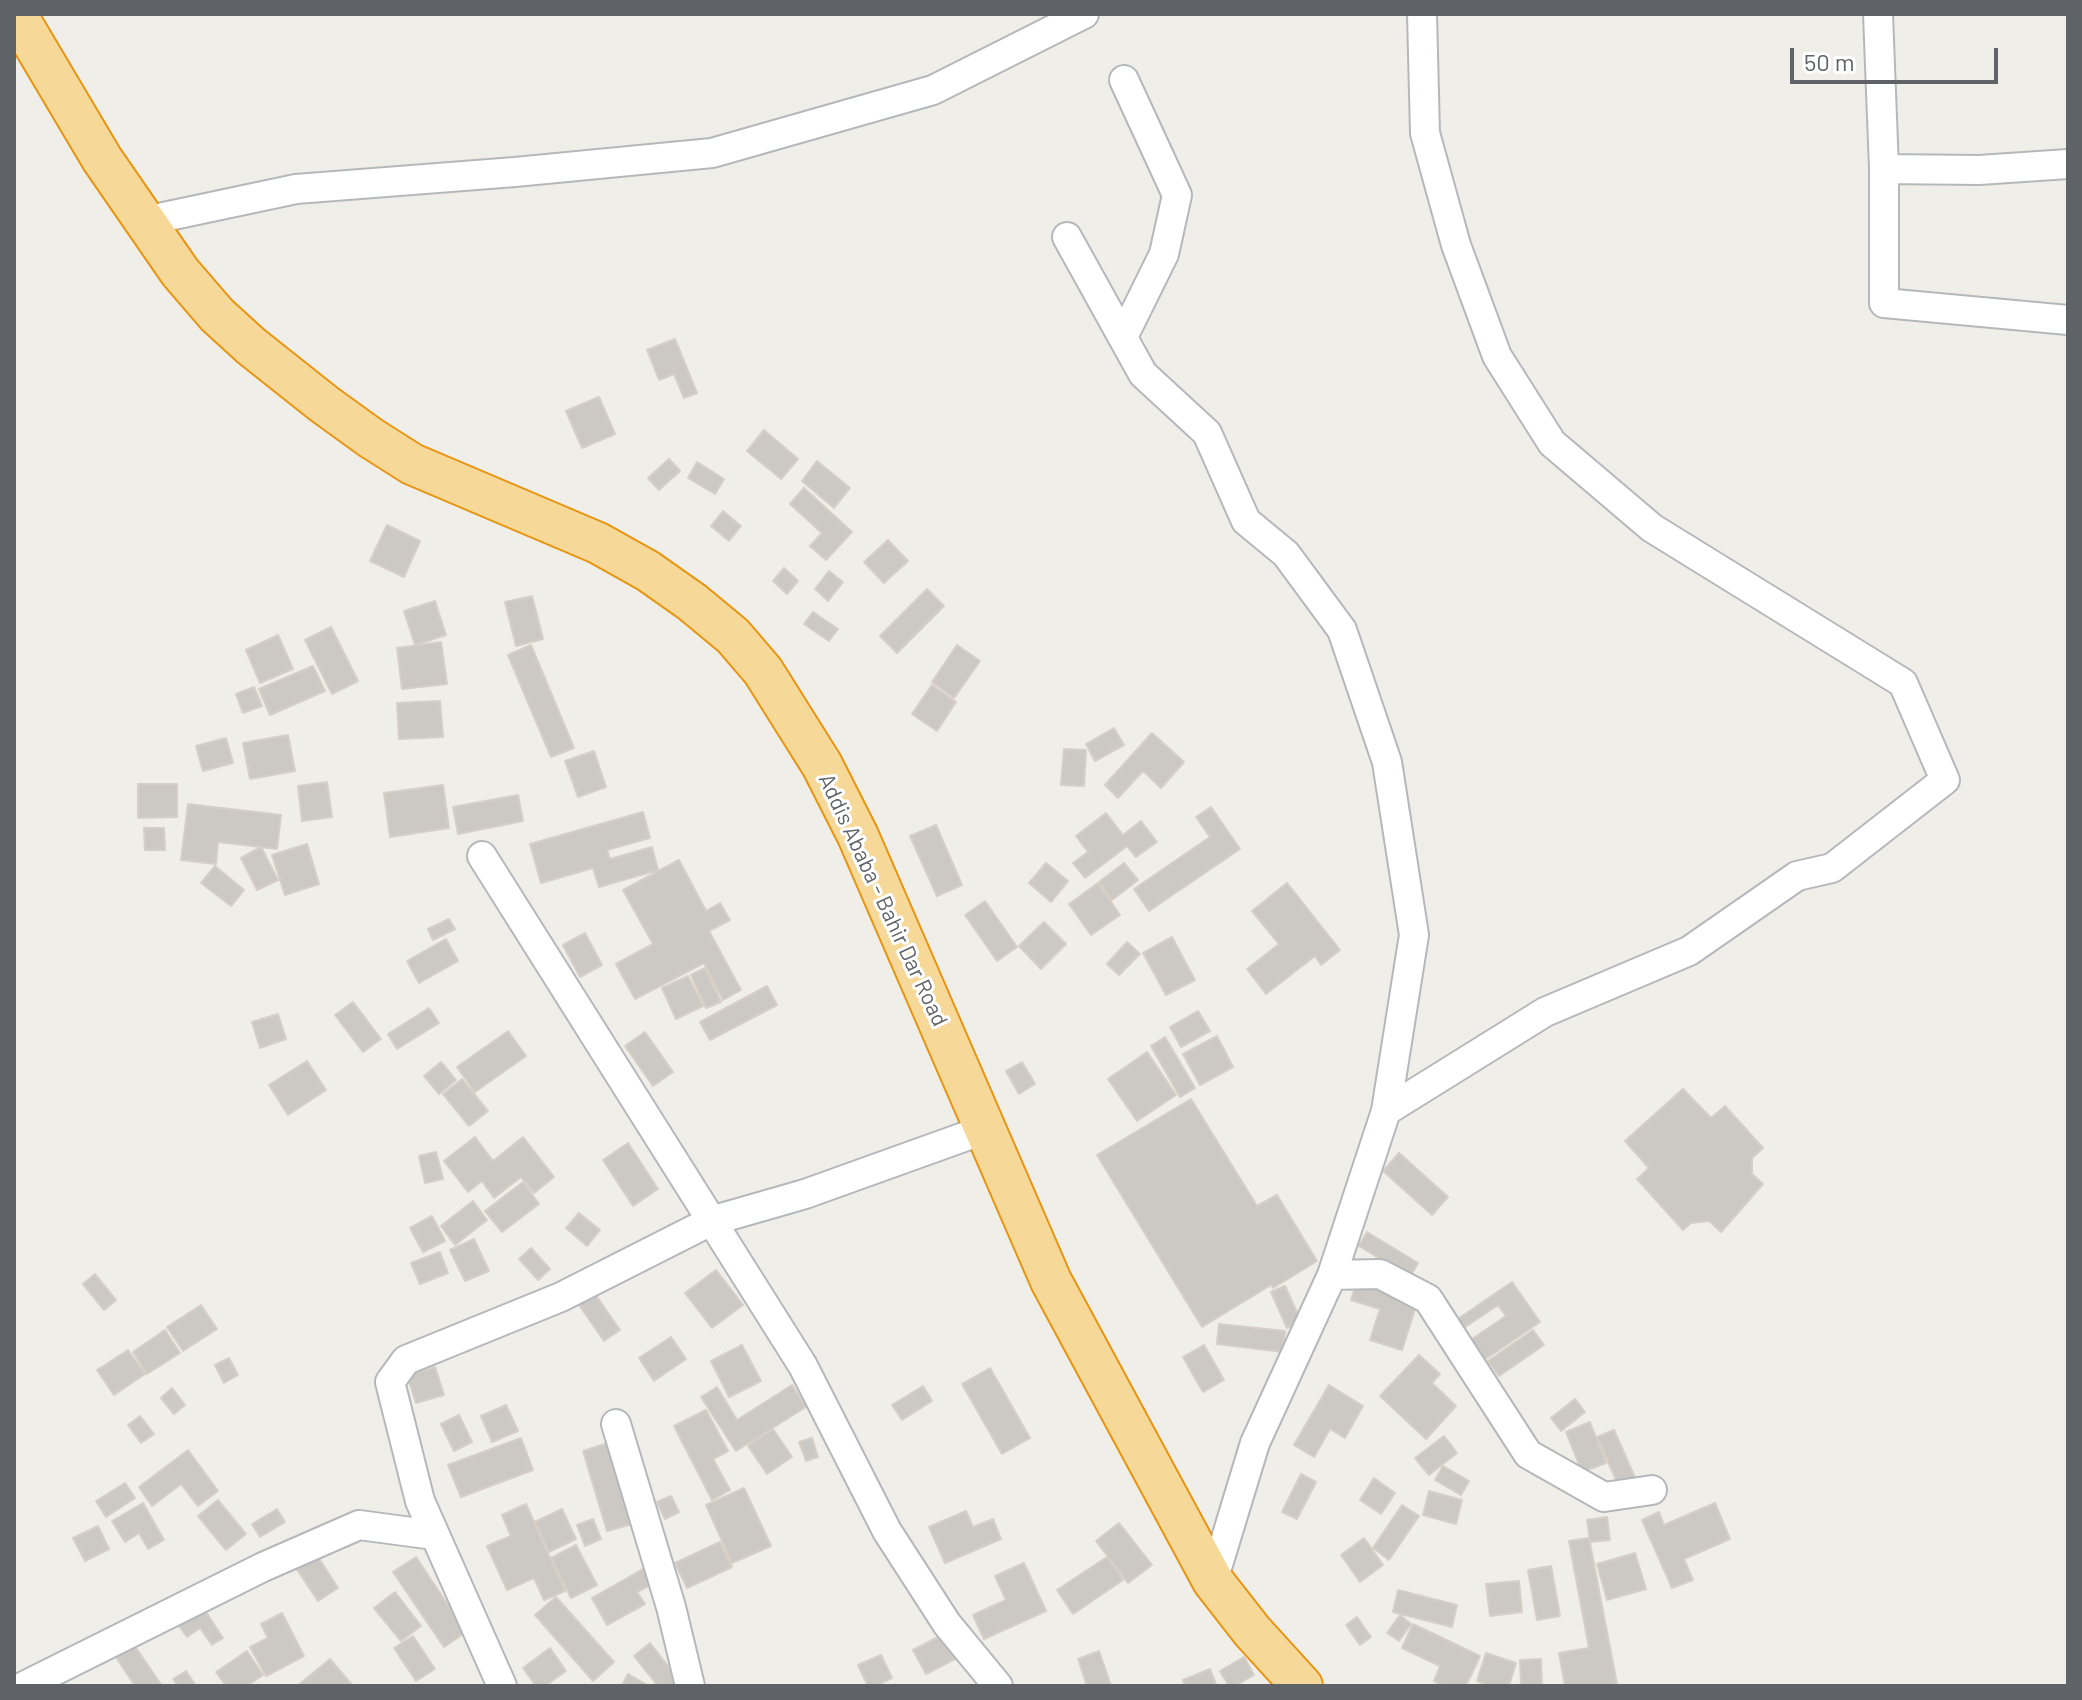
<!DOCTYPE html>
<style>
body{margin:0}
#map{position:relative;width:2082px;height:1700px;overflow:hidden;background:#f0eee8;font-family:Barlow,sans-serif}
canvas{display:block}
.frame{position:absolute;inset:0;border:16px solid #5f6367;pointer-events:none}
.scale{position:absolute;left:1790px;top:48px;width:208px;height:36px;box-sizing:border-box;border:4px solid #5f6367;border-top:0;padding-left:10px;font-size:24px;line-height:28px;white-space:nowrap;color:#5f6367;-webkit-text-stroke:6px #fff;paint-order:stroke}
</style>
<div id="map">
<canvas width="2082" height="1700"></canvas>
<div class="frame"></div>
<div class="scale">50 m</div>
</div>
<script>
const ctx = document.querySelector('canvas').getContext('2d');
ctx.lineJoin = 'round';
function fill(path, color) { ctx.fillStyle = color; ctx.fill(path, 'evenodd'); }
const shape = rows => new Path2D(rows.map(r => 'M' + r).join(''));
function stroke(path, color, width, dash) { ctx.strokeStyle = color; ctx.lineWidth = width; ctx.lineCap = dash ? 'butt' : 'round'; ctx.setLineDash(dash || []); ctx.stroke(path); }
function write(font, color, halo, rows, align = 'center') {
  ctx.font = font + ' Barlow,sans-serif'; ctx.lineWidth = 6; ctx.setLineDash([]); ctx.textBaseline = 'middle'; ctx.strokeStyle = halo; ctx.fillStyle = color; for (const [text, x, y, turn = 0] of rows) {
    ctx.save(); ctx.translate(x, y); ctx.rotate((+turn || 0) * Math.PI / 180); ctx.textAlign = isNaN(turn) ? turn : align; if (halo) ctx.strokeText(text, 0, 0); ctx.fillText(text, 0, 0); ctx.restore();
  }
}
const building = shape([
 [675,339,697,393,684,398,674,374,659,380,647,350,675,339],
 [599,397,615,434,582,448,566,411,599,397],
 [764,430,798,459,781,479,747,451,764,430],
 [669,459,680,471,659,490,648,478,669,459],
 [817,461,850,488,834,508,802,481,817,461],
 [697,462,724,479,715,494,688,478,697,462],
 [804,488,852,532,826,560,810,546,822,533,790,504,804,488],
 [723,511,741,526,729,541,711,526,723,511],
 [387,525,420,541,404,577,370,561,387,525],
 [888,540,908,561,884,583,864,562,888,540],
 [784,568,798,581,787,594,773,581,784,568],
 [829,571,843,582,828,601,815,589,829,571],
 [927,589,944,606,897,653,880,636,927,589],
 [532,596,543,639,516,646,505,602,532,596],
 [435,601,446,635,415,645,404,611,435,601],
 [813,612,838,629,829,641,804,624,813,612],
 [331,627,358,681,332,694,305,640,331,627],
 [278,635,293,669,260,683,246,650,278,635],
 [441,642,447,684,402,689,397,648,441,642],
 [531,645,574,748,551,757,508,655,531,645],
 [957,645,980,661,954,698,932,682,957,645],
 [313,666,325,691,270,715,259,689,313,666],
 [932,685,956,702,937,731,912,714,932,685],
 [254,687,262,706,243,713,236,694,254,687],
 [440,701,443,737,399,739,397,703,440,701],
 [1114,728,1124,745,1095,761,1086,744,1114,728],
 [1152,733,1184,762,1161,788,1143,771,1118,798,1105,785,1152,733],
 [288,735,295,771,250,779,243,743,288,735],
 [226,738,233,763,203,771,196,746,226,738],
 [1064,749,1086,750,1084,786,1061,785,1064,749],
 [594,751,606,787,578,797,565,761,594,751],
 [327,782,332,817,302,821,298,786,327,782],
 [138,784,177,784,177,817,138,818,138,784],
 [443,785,449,828,390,837,384,793,443,785],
 [518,795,523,821,458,834,453,807,518,795],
 [188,804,281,815,277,849,218,842,216,864,181,860,188,804],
 [1211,807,1240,849,1149,911,1134,889,1210,837,1196,817,1211,807],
 [643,812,650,838,607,850,610,859,652,847,658,870,599,887,593,868,541,883,530,844,643,812],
 [1106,813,1123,835,1141,821,1157,842,1136,857,1127,846,1085,878,1073,863,1088,852,1076,836,1106,813],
 [936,825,962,885,937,896,910,836,936,825],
 [144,828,164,828,165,850,145,850,144,828],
 [307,844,319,884,285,895,272,855,307,844],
 [261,847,278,880,257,890,241,858,261,847],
 [679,860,706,911,720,903,730,920,709,931,741,990,723,1000,704,963,635,999,616,964,653,944,623,890,679,860],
 [1046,863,1068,881,1051,902,1029,883,1046,863],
 [1124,863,1138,880,1112,900,1099,882,1124,863],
 [215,866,244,890,231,906,201,883,215,866],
 [1098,883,1120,915,1091,935,1069,904,1098,883],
 [1287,883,1340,950,1321,965,1315,956,1266,994,1247,969,1279,944,1252,911,1287,883],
 [985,901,1017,947,997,961,965,915,985,901],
 [449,919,455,929,433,940,428,929,449,919],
 [1044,922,1066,944,1041,969,1019,946,1044,922],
 [585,933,602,965,580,977,563,945,585,933],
 [1172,937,1195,980,1166,995,1143,953,1172,937],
 [446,939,458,961,419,983,407,961,446,939],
 [1127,942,1140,954,1119,975,1107,964,1127,942],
 [705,968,721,1002,706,1008,691,975,705,968],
 [688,976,703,1006,676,1019,662,988,688,976],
 [767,986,777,1005,710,1040,700,1022,767,986],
 [353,1002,381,1039,363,1052,335,1015,353,1002],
 [429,1008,439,1023,397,1049,388,1034,429,1008],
 [1198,1011,1210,1031,1181,1047,1170,1027,1198,1011],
 [278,1014,286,1039,260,1048,252,1022,278,1014],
 [508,1031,526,1056,475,1092,457,1067,508,1031],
 [645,1032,673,1072,653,1086,625,1046,645,1032],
 [1217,1036,1233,1067,1200,1085,1183,1054,1217,1036],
 [1165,1037,1195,1088,1180,1097,1151,1046,1165,1037],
 [1147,1052,1176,1095,1137,1121,1108,1079,1147,1052],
 [307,1061,326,1090,288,1115,269,1085,307,1061],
 [441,1062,456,1080,439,1094,424,1076,441,1062],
 [1022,1062,1035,1084,1019,1094,1006,1071,1022,1062],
 [462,1079,488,1111,469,1126,443,1094,462,1079],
 [1683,1089,1711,1118,1725,1106,1763,1148,1752,1158,1752,1174,1763,1184,1721,1232,1709,1221,1691,1223,1683,1230,1637,1179,1649,1168,1625,1141,1683,1089],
 [1191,1099,1257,1206,1277,1195,1317,1261,1273,1288,1271,1285,1202,1327,1097,1155,1191,1099],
 [475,1137,493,1161,523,1137,554,1177,534,1193,521,1177,494,1198,482,1181,468,1192,444,1161,475,1137],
 [628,1143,658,1189,633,1206,603,1160,628,1143],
 [436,1152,443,1179,425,1183,419,1156,436,1152],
 [1399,1153,1448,1197,1432,1215,1383,1171,1399,1153],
 [523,1182,539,1204,502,1232,485,1211,523,1182],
 [473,1201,487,1220,455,1245,441,1226,473,1201],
 [579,1213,600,1230,587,1246,566,1228,579,1213],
 [432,1216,445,1241,423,1252,410,1228,432,1216],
 [1367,1232,1418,1263,1410,1277,1359,1246,1367,1232],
 [474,1239,489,1271,465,1281,450,1250,474,1239],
 [531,1248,550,1269,538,1280,519,1259,531,1248],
 [440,1252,448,1273,420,1284,411,1263,440,1252],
 [716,1270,743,1305,712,1328,685,1293,716,1270],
 [95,1274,116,1300,104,1310,83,1284,95,1274],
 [1357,1280,1418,1300,1402,1350,1370,1340,1380,1309,1351,1300,1357,1280],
 [1512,1282,1540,1322,1474,1367,1460,1347,1506,1316,1498,1305,1455,1334,1449,1325,1512,1282],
 [1285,1286,1301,1321,1287,1328,1271,1292,1285,1286],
 [595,1294,620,1330,604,1341,579,1305,595,1294],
 [201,1305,217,1329,183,1351,167,1327,201,1305],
 [1219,1324,1285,1331,1283,1352,1217,1344,1219,1324],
 [165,1330,180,1353,147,1374,133,1352,165,1330],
 [1533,1330,1544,1345,1499,1376,1488,1361,1533,1330],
 [671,1337,686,1359,654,1381,639,1358,671,1337],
 [742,1345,761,1381,729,1397,711,1361,742,1345],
 [1204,1345,1224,1380,1203,1392,1183,1357,1204,1345],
 [128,1350,145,1374,114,1395,97,1370,128,1350],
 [1419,1355,1440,1374,1432,1383,1456,1406,1426,1439,1380,1396,1419,1355],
 [229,1358,238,1375,224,1383,215,1365,229,1358],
 [435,1367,444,1395,416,1403,407,1375,435,1367],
 [990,1368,1030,1438,1002,1454,962,1384,990,1368],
 [792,1385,806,1407,736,1451,701,1397,717,1387,737,1420,792,1385],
 [1329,1385,1363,1406,1345,1438,1330,1429,1314,1457,1294,1445,1329,1385],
 [923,1386,932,1401,902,1420,892,1405,923,1386],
 [172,1388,185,1405,174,1414,161,1398,172,1388],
 [1575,1399,1585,1412,1561,1431,1551,1418,1575,1399],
 [506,1405,518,1431,492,1442,481,1416,506,1405],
 [706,1410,728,1451,713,1459,730,1490,712,1500,674,1426,706,1410],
 [459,1415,472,1442,454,1451,441,1424,459,1415],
 [140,1416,154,1434,141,1443,128,1425,140,1416],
 [1590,1422,1606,1463,1582,1472,1566,1432,1590,1422],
 [773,1429,792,1457,767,1474,748,1446,773,1429],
 [1614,1430,1637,1482,1620,1489,1597,1437,1614,1430],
 [1444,1436,1457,1453,1429,1475,1415,1458,1444,1436],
 [521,1438,533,1470,461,1497,448,1465,521,1438],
 [812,1438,818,1457,806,1461,799,1442,812,1438],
 [608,1443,632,1524,607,1531,583,1451,608,1443],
 [188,1450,218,1491,198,1506,181,1484,152,1506,139,1487,188,1450],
 [1443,1466,1469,1481,1461,1495,1435,1480,1443,1466],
 [1301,1474,1316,1482,1297,1519,1282,1512,1301,1474],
 [1374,1478,1395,1493,1381,1514,1360,1500,1374,1478],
 [125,1483,135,1498,106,1517,96,1501,125,1483],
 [744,1488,771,1546,732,1563,706,1505,744,1488],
 [1429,1491,1462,1500,1456,1524,1423,1515,1429,1491],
 [671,1496,679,1512,665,1519,657,1502,671,1496],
 [218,1500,246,1534,226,1550,198,1516,218,1500],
 [143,1503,164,1540,148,1549,139,1533,125,1542,112,1521,143,1503],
 [1715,1503,1730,1539,1684,1559,1693,1580,1672,1588,1642,1520,1659,1512,1664,1525,1715,1503],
 [526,1504,565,1591,544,1600,534,1578,507,1590,487,1546,511,1536,502,1515,526,1504],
 [1402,1505,1419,1516,1389,1560,1373,1548,1402,1505],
 [277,1509,285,1522,260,1537,252,1524,277,1509],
 [562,1509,576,1539,549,1552,535,1522,562,1509],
 [966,1511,973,1527,993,1519,1001,1539,945,1563,929,1527,966,1511],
 [1607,1517,1610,1540,1590,1542,1587,1520,1607,1517],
 [593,1519,601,1539,585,1546,577,1525,593,1519],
 [1119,1523,1152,1565,1128,1583,1096,1541,1119,1523],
 [98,1526,109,1549,85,1561,73,1538,98,1526],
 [1364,1538,1383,1565,1360,1582,1341,1555,1364,1538],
 [1589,1538,1617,1684,1605,1686,1565,1686,1559,1653,1589,1648,1569,1541,1589,1538],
 [720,1542,732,1567,687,1588,675,1563,720,1542],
 [576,1545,597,1585,571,1598,551,1558,576,1545],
 [313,1549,338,1588,318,1601,292,1562,313,1549],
 [1635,1553,1646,1589,1607,1600,1597,1564,1635,1553],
 [416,1557,466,1632,444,1647,393,1572,416,1557],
 [1107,1557,1123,1580,1073,1614,1057,1590,1107,1557],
 [1024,1563,1046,1611,984,1639,973,1615,1006,1600,995,1576,1024,1563],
 [1551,1566,1560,1616,1537,1620,1528,1570,1551,1566],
 [643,1569,652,1584,637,1592,645,1604,607,1625,592,1598,643,1569],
 [1519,1581,1522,1612,1490,1616,1486,1584,1519,1581],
 [1398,1590,1457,1605,1452,1627,1393,1612,1398,1590],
 [395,1592,421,1626,401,1641,374,1608,395,1592],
 [556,1597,614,1662,593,1681,535,1615,556,1597],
 [202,1606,223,1638,212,1645,200,1628,187,1637,177,1623,202,1606],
 [282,1613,304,1656,266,1676,250,1647,268,1638,261,1624,282,1613],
 [1400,1615,1411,1624,1399,1641,1387,1633,1400,1615],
 [1357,1617,1371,1637,1360,1645,1346,1625,1357,1617],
 [1413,1624,1480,1656,1466,1686,1444,1686,1434,1681,1440,1666,1402,1648,1413,1624],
 [944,1634,957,1658,926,1674,913,1650,944,1634],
 [413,1636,435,1669,416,1681,394,1648,413,1636],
 [132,1642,162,1686,135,1686,114,1654,132,1642],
 [650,1643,679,1680,671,1686,658,1686,634,1656,650,1643],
 [550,1648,566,1671,545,1686,536,1686,523,1668,550,1648],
 [247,1651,263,1675,247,1686,226,1686,216,1672,247,1651],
 [1099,1651,1111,1686,1087,1686,1078,1659,1099,1651],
 [1486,1653,1516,1663,1509,1686,1491,1686,1477,1681,1486,1653],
 [881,1655,892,1678,875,1686,868,1686,858,1665,881,1655],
 [1244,1657,1254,1675,1235,1686,1229,1686,1220,1671,1244,1657],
 [330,1659,353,1686,297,1686,330,1659],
 [1541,1659,1542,1686,1521,1686,1520,1660,1541,1659],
 [1210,1669,1216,1684,1211,1686,1185,1686,1183,1680,1210,1669],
 [186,1671,196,1686,178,1686,173,1679,186,1671],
 [628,1674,649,1686,622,1686,628,1674]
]);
const minor = shape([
 [1878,14,1884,169,1884,303,2068,320],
 [1884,169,1979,170,2068,164],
 [145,221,296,189,515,172,712,153,933,90,1084,14],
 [1067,237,1143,374,1207,433,1246,521,1286,554,1342,630,1387,762,1414,935,1386,1111],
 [1123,337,1164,254,1177,195,1124,80],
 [482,856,803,1366,887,1531,947,1624,998,1686],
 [1332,1275,1380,1274,1428,1299,1528,1454,1604,1497,1652,1490],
 [616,1424,671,1607,690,1686],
 [1213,1581,1255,1443,1332,1275,1386,1111,1545,1012,1689,951,1797,876,1832,868,1945,780,1903,683,1652,528,1552,443,1497,356,1456,245,1425,133,1422,14],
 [24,1686,263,1567,359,1525,434,1535],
 [502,1686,420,1501,390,1382,406,1360,561,1297,711,1221,805,1194,986,1129]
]);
const highway = shape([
 [16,14,102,159,180,272,217,315,251,346,324,404,371,438,412,464,598,543,648,571,692,602,733,636,763,671,822,765,858,836,1051,1281,1213,1581,1252,1631,1302,1686]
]);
const streetNames = [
 ["Addis Ababa - Bahir Dar Road",883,900,65]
];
fill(building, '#ccc9c4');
stroke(building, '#d5cfc7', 2);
stroke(minor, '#b5b8bb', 32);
stroke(highway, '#e79511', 44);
stroke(minor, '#fff', 28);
stroke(highway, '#f6d899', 40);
write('22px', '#5f6367', '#fff', streetNames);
</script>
